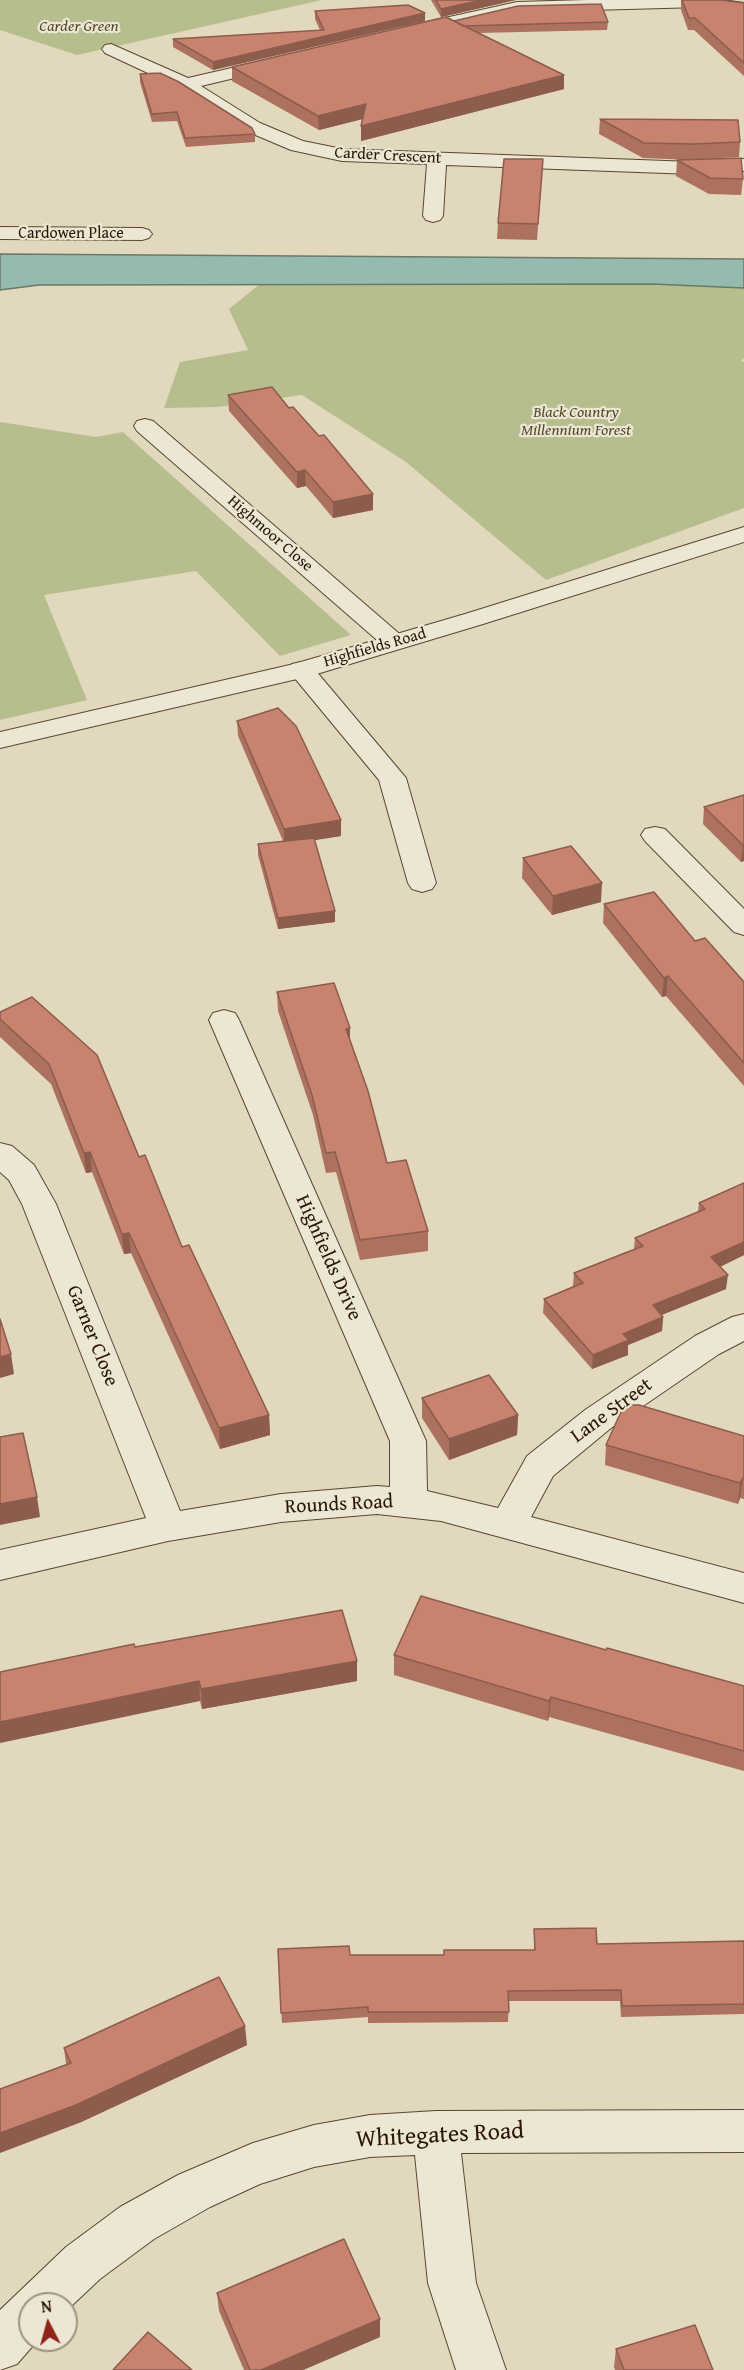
<!DOCTYPE html>
<style>
body{margin:0}
#map{position:relative;width:744px;height:2370px;overflow:hidden;background:#e2d8bd;font-family:"Gentium Book Plus",serif}
canvas{display:block}
.north{position:absolute;left:18px;top:2292px;width:60px;height:60px;box-sizing:border-box;background:#ece6d4;border:2px solid #9e937f;border-radius:50%;rotate:354deg;font-size:16px;font-weight:700;line-height:24px;text-align:center;color:#2a1700}
.north::after{content:'';display:block;margin:auto;width:21px;height:27px;background:#8f2418;clip-path:polygon(50% 0,100% 100%,50% 72%,0 100%)}
</style>
<div id="map">
<canvas width="744" height="2370"></canvas>
<div class="north">N</div>
</div>
<script>
const ctx = document.querySelector('canvas').getContext('2d');
ctx.lineJoin = 'round';
function fill(path, color) { ctx.fillStyle = color; ctx.fill(path, 'evenodd'); }
const shape = rows => new Path2D(rows.map(r => 'M' + r).join(''));
function stroke(path, color, width, dash) { ctx.strokeStyle = color; ctx.lineWidth = width; ctx.lineCap = dash ? 'butt' : 'round'; ctx.setLineDash(dash || []); ctx.stroke(path); }
function write(font, color, halo, rows, align = 'center') {
  ctx.font = font + ' "Gentium Book Plus",serif'; ctx.lineWidth = 4.5; ctx.setLineDash([]); ctx.textBaseline = 'middle'; ctx.strokeStyle = halo; ctx.fillStyle = color; for (const [text, x, y, turn = 0] of rows) {
    ctx.save(); ctx.translate(x, y); ctx.rotate((+turn || 0) * Math.PI / 180); ctx.textAlign = isNaN(turn) ? turn : align; if (halo) ctx.strokeText(text, 0, 0); ctx.fillText(text, 0, 0); ctx.restore();
  }
}
const green = shape([
 [0,0,322,0,77,55,0,30],
 [260,284,652,284,744,288,744,358,741,361,744,362,744,508,546,580,406,462,302,395,218,407,164,408,180,362,248,350,229,309],
 [0,422,96,437,123,432,351,635,280,656,196,571,44,595,87,700,0,720]
]);
const water = shape([
 [0,254,744,259,744,288,652,284,39,285,0,290,0,254]
]);
const minor = shape([
 [587,0,723,0,744,3,744,13,701,7,517,12,410,36,404,35,401,31,404,27,517,2,587,0],
 [111,44,188,78,275,58,281,59,284,63,281,67,201,86,260,123,303,141,342,149,693,162,744,159,744,171,693,174,446,165,443,216,440,220,433,222,426,220,423,216,427,164,342,161,291,150,246,131,180,88,105,53,102,49,105,45,111,44],
 [0,227,142,228,149,230,152,234,149,238,142,240,0,239,0,227],
 [145,419,153,421,403,637,407,642,403,647,394,650,385,647,137,431,134,426,137,421,145,419],
 [301,662,310,664,406,778,436,883,432,889,422,892,412,889,408,883,379,780,288,670,292,664,301,662],
 [655,827,665,829,744,909,744,935,734,932,645,841,641,835,645,829,655,827],
 [224,1010,235,1013,239,1020,426,1441,427,1491,498,1508,527,1456,585,1410,695,1336,732,1317,744,1314,744,1341,719,1354,611,1428,553,1476,531,1517,744,1573,744,1603,441,1521,377,1514,281,1522,168,1541,0,1580,0,1550,146,1518,22,1204,9,1180,0,1172,0,1143,12,1146,34,1165,56,1204,180,1511,281,1494,377,1486,390,1487,390,1441,209,1020,213,1013,224,1010],
 [744,2110,744,2152,461,2153,476,2283,506,2370,456,2370,428,2283,415,2155,370,2157,314,2167,260,2184,210,2207,154,2239,100,2279,66,2311,66,2304,30,2304,30,2340,38,2340,17,2364,0,2370,0,2310,66,2247,120,2207,178,2175,253,2143,314,2125,370,2115,436,2111,744,2110]
]);
const tertiary = shape([
 [744,527,744,542,483,624,310,676,0,748,0,732,294,664,465,614,744,527]
]);
const wall = shape([
 [431,0,516,0,441,17],
 [681,0,720,0,744,3,744,76,694,30,688,30,681,10],
 [315,11,425,21,213,70,173,47,173,39,320,30,315,19],
 [454,21,608,22,607,30,478,33,564,89,361,141,361,126,363,119,319,130,232,81,232,67],
 [140,74,255,134,255,142,186,147,177,121,152,122,140,82],
 [600,119,740,142,739,157,699,159,743,179,741,195,709,194,676,176,677,160,691,160,643,158,599,134],
 [543,159,537,240,497,239,498,223],
 [228,395,373,510,333,518,306,486,297,488,229,411],
 [237,721,341,820,341,836,314,840,335,922,278,929,258,855,258,844,283,841,238,736],
 [744,795,744,861,741,862,703,824,704,807],
 [523,858,601,902,552,915,522,878],
 [604,904,695,941,744,982,744,1086,666,996,662,997,603,923],
 [277,992,350,1042,387,1163,428,1231,428,1251,360,1260,336,1172,326,1173,313,1115,278,1011],
 [0,1012,139,1157,182,1247,269,1415,270,1435,220,1449,131,1253,124,1254,92,1172,86,1173,51,1084,0,1037],
 [744,1183,744,1255,720,1267,726,1289,662,1315,663,1317,662,1331,628,1345,628,1355,592,1369,543,1313,544,1299,573,1286,574,1273,634,1249,635,1238,698,1212,699,1203],
 [422,1398,518,1415,517,1435,449,1460,422,1418],
 [744,1436,744,1499,740,1498,738,1504,605,1465,606,1445],
 [135,1647,357,1681,202,1709,200,1701],
 [606,1650,744,1686,744,1771,549,1717,548,1721,394,1675,394,1655],
 [534,1929,597,1944,744,1941,744,2014,621,2017,620,2001,509,2001,508,2022,368,2023,368,2017,282,2023,278,1949,350,1955,444,1955,534,1950],
 [247,2045,79,2123,66,2064,64,2048],
 [217,2293,380,2319,380,2337,303,2370,244,2370,219,2311],
 [616,2349,713,2370,615,2370,614,2367]
]);
const shadedWall = shape([
 [482,0,516,0,441,17,441,9],
 [425,13,425,21,213,70,213,62],
 [564,75,564,89,361,141,361,126],
 [366,104,366,118,319,130,318,116],
 [305,470,306,486,297,488,297,472],
 [373,494,373,510,333,518,333,502],
 [341,820,341,836,284,845,284,829],
 [744,844,744,861,741,862,743,845],
 [602,883,601,902,552,915,553,896],
 [335,911,335,922,278,929,278,918],
 [668,976,666,996,662,997,664,978],
 [350,1028,350,1048,346,1029],
 [90,1152,92,1172,86,1173,84,1153],
 [129,1233,131,1253,124,1254,122,1234],
 [744,1242,744,1255,709,1272,711,1257],
 [728,1275,726,1289,651,1319,653,1305],
 [663,1317,662,1331,628,1345,628,1355,592,1369,593,1355,623,1334],
 [11,1354,14,1374,0,1378,0,1357],
 [269,1415,270,1435,220,1449,219,1428],
 [518,1415,517,1435,449,1460,449,1439],
 [743,1478,740,1498,738,1504,740,1483],
 [37,1497,40,1517,0,1525,0,1504],
 [357,1661,357,1681,202,1709,201,1689],
 [199,1681,200,1701,0,1743,0,1722],
 [551,1697,549,1717,548,1721,549,1701],
 [245,2026,247,2045,79,2123,0,2153,0,2133],
 [380,2319,380,2337,303,2370,261,2370]
]);
const building = shape([
 [436,0,482,0,441,9,436,0],
 [682,0,720,0,744,3,744,63,695,18,689,18,682,0],
 [601,4,608,22,463,26,454,21,518,6,601,4],
 [408,5,425,13,213,62,173,39,324,30,315,11,408,5],
 [446,17,564,75,361,126,366,104,318,116,232,67,446,17],
 [160,73,179,82,252,128,255,134,185,138,177,112,152,114,140,74,160,73],
 [600,119,738,120,740,142,694,144,644,143,600,119],
 [741,158,743,179,710,178,677,160,741,158],
 [504,159,543,159,538,224,498,223,504,159],
 [272,387,289,408,293,407,319,436,324,435,373,494,333,502,305,470,297,472,228,395,272,387],
 [278,708,296,726,341,820,284,829,237,721,278,708],
 [744,795,744,844,743,845,704,807,744,795],
 [314,838,335,911,278,918,258,844,314,838],
 [571,846,602,883,553,896,523,858,571,846],
 [654,892,695,941,705,938,744,982,744,1063,668,976,664,978,604,904,654,892],
 [334,983,350,1028,346,1029,368,1091,387,1163,406,1160,428,1231,360,1240,335,1152,326,1153,312,1095,277,992,334,983],
 [32,997,97,1055,139,1157,145,1155,182,1247,189,1245,269,1415,219,1428,129,1233,122,1234,90,1152,84,1153,49,1064,0,1019,0,1012,32,997],
 [744,1183,744,1242,711,1257,728,1275,653,1305,663,1317,623,1334,629,1340,593,1355,544,1299,583,1283,574,1273,643,1246,635,1238,705,1209,699,1203,744,1183],
 [0,1319,11,1354,0,1357,0,1319],
 [489,1375,518,1415,449,1439,422,1398,489,1375],
 [624,1405,639,1405,744,1436,744,1478,743,1478,740,1483,606,1445,624,1405],
 [23,1433,37,1497,0,1504,0,1437,23,1433],
 [421,1596,606,1650,607,1648,744,1686,744,1751,551,1697,549,1701,394,1655,421,1596],
 [342,1610,357,1661,201,1689,199,1681,0,1722,0,1672,134,1644,135,1647,342,1610],
 [596,1928,597,1944,744,1941,744,2004,622,2006,621,1990,508,1991,509,2012,368,2012,368,2007,281,2013,278,1949,349,1946,350,1955,444,1955,444,1950,535,1950,534,1929,596,1928],
 [219,1977,245,2026,76,2105,0,2133,0,2089,71,2063,64,2048,219,1977],
 [344,2239,380,2319,261,2370,250,2370,217,2293,344,2239],
 [695,2325,713,2370,624,2370,616,2349,695,2325],
 [148,2332,192,2370,113,2370,148,2332]
]);
const farParknames = [
 ["Carder Green",79,27],
 ["Black Country",576,413],
 ["Millennium Forest",576,431]
];
const farStreetnames = [
 ["Carder Crescent",388,156,3],
 ["Cardowen Place",71,234],
 ["Highmoor Close",270,534,41],
 ["Highfields Road",375,648,-16]
];
const streetNames = [
 ["Highfields Drive",328,1258,66],
 ["Garner Close",92,1336,68],
 ["Lane Street",612,1411,-36],
 ["Rounds Road",339,1505,-3]
];
const nearStreetnames = [
 ["Whitegates Road",440,2136,-3]
];
fill(green, '#b7be8e');
fill(water, '#95baae');
stroke(water, '#6a7968', 1.5);
stroke(minor, '#58472f', 2);
stroke(tertiary, '#58472f', 2);
fill(minor, '#ece6d4');
fill(tertiary, '#ece6d4');
fill(wall, '#ac715f');
fill(shadedWall, '#8c5c4d');
fill(building, '#c8836e');
stroke(building, '#8c5c4d', 1.5);
write('italic 16px', '#54492b', '#ece6d4', farParknames);
write('16px', '#2a1700', '#ece6d4', farStreetnames);
write('20px', '#2a1700', '#ece6d4', streetNames);
write('24px', '#2a1700', '#ece6d4', nearStreetnames);
</script>
